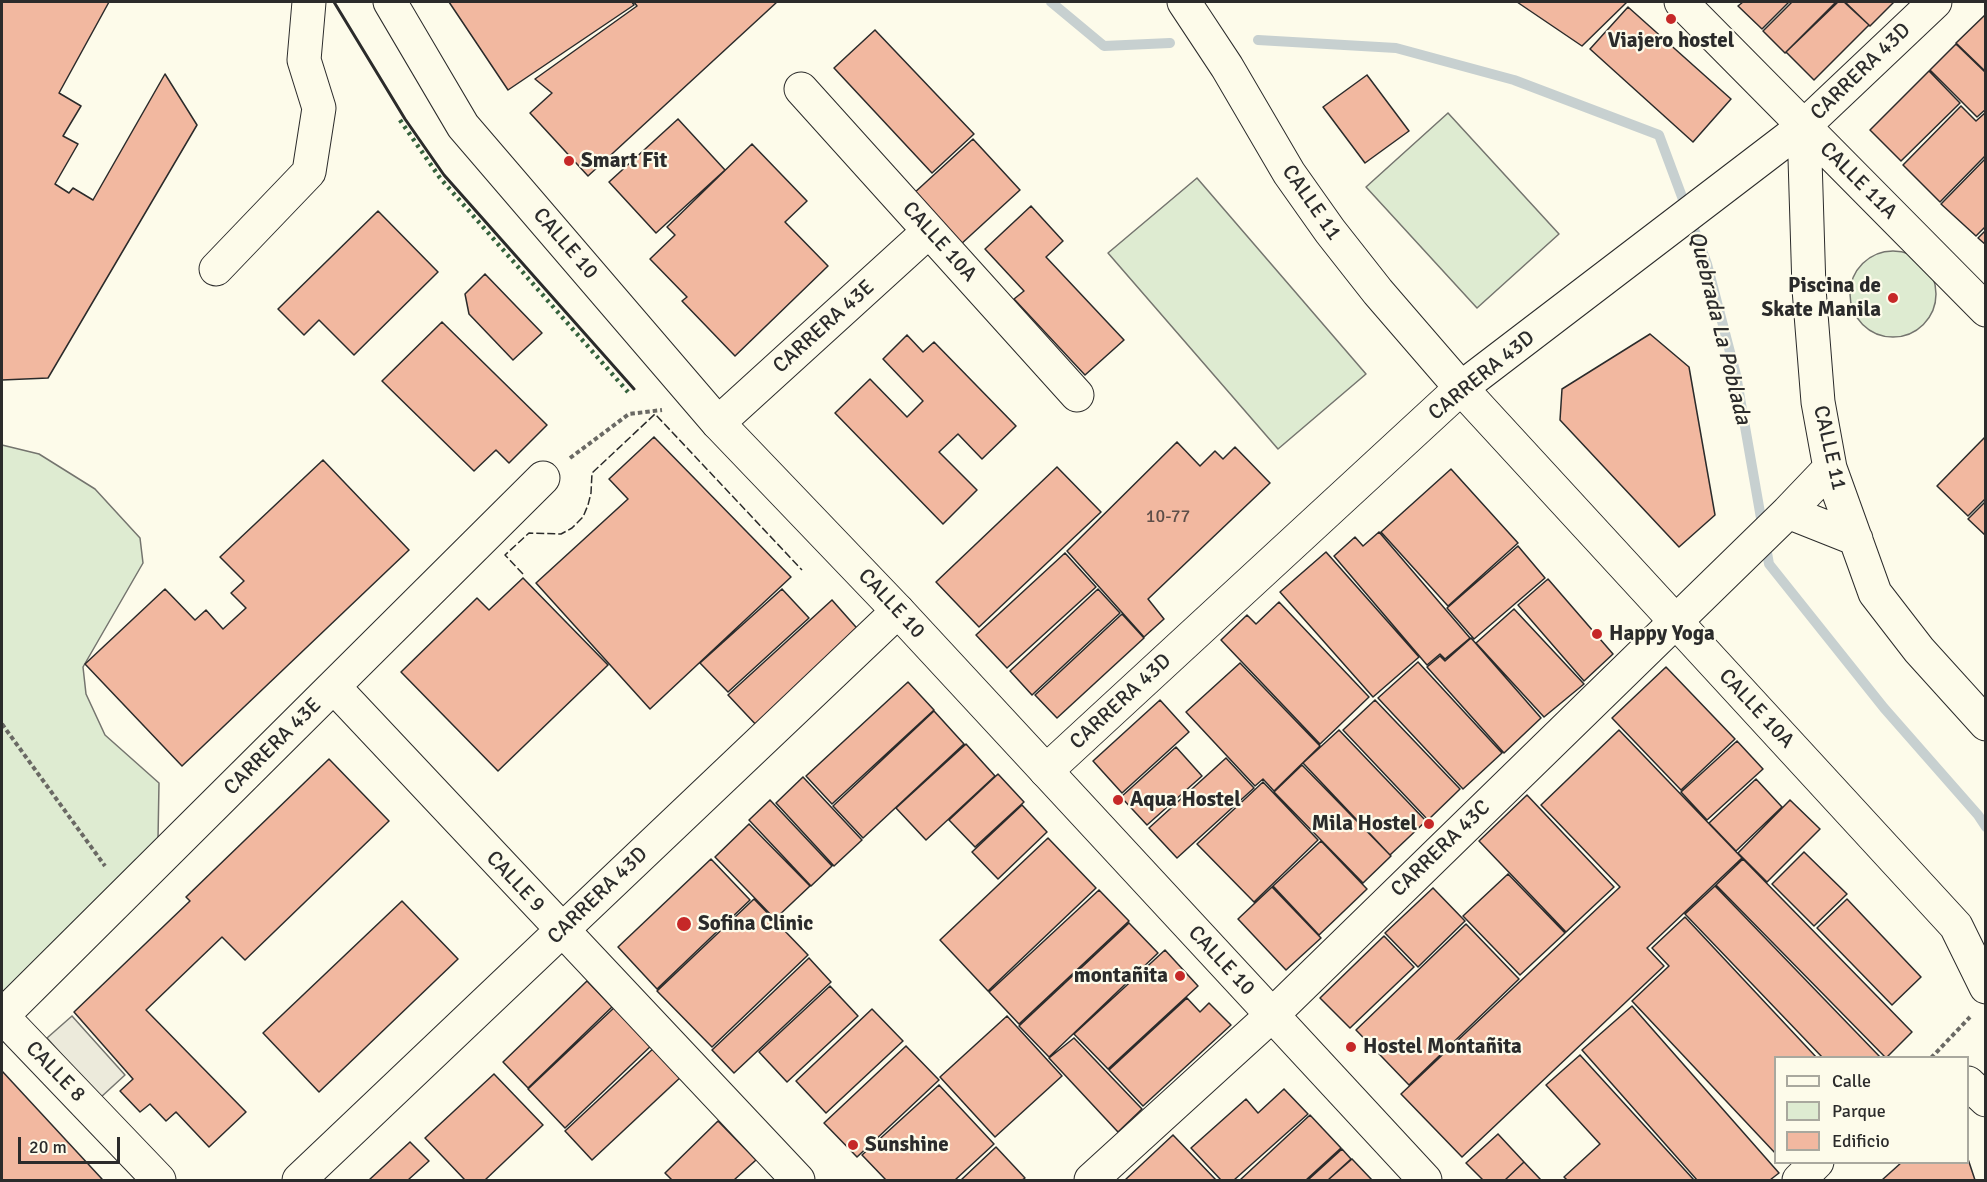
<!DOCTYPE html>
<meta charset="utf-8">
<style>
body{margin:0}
#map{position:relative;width:1987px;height:1182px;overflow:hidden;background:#fdfbea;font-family:Signika,sans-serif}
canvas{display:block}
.frame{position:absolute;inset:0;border:3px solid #2b2b2b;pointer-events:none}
.legend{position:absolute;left:1774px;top:1056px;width:195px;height:108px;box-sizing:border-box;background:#fdfbea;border:2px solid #a9a89e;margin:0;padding:8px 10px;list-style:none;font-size:18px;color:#2b2b2b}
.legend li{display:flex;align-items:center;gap:12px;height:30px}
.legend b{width:30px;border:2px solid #a9a89e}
.scale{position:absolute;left:18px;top:1137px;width:102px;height:27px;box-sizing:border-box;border:3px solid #2b2b2b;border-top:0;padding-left:8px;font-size:18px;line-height:21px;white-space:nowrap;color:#2b2b2b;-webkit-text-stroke:4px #fdfbea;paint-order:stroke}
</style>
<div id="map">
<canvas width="1987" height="1182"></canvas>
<div class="frame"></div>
<ul class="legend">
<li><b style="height:8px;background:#fdfbea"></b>Calle</li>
<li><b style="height:16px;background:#deebd1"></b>Parque</li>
<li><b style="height:16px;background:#f2b8a0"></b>Edificio</li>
</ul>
<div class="scale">20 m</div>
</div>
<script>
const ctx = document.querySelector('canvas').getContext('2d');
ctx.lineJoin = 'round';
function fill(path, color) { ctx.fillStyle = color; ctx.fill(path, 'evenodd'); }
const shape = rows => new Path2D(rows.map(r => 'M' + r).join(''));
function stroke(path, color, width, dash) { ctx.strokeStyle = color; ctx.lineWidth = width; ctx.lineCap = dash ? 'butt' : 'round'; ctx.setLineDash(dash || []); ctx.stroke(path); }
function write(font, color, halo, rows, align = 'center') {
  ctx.font = font + ' Signika,sans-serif'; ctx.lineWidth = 4.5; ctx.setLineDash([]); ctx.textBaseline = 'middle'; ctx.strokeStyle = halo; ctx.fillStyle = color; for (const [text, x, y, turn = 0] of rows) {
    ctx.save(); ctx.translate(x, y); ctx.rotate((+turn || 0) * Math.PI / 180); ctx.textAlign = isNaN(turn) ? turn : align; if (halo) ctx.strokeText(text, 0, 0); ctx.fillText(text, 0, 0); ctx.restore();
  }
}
const green = shape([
 [1448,113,1559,234,1477,308,1366,187,1448,113],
 [1197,178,1366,374,1278,449,1108,253,1197,178],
 '1850 294a43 43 0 1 1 86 0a43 43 0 1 1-86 0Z',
 [2,445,39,454,95,489,140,538,143,563,83,667,86,694,105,735,159,783,158,839,2,995,2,445]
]);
const parking = shape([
 [72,1016,125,1075,100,1098,47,1038,72,1016]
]);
const stream = shape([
 [1051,2,1104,46,1170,43],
 [1258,40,1396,48,1514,80,1659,135,1707,264,1736,375,1769,564,1884,708,1978,815,1986,827]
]);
const building = shape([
 [2,2,109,2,59,93,81,106,63,136,78,144,55,184,69,193,73,188,93,200,165,74,197,125,48,378,2,380,2,2],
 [449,2,632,2,634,5,508,90,449,2],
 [634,2,777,2,588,176,530,113,552,93,535,79,637,6,634,2],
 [1517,2,1627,2,1582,46,1517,2],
 [1743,2,1789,2,1762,29,1738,6,1743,2],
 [1792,2,1836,2,1785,53,1763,31,1792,2],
 [1838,2,1844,2,1869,25,1814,80,1786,52,1838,2],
 [1845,2,1894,2,1870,26,1845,2],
 [1628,7,1731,99,1693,142,1590,49,1628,7],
 [1986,14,1986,72,1956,43,1986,14],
 [875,30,974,134,932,173,834,68,875,30],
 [1956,44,1986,73,1986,109,1977,117,1930,70,1956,44],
 [1929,71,1960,103,1901,161,1870,130,1929,71],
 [1367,75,1409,131,1365,163,1323,107,1367,75],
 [1961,106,1976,121,1986,112,1986,155,1940,202,1903,165,1961,106],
 [678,119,725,170,656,233,609,182,678,119],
 [973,139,1020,190,960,245,913,194,973,139],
 [752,144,807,201,785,222,828,266,735,356,682,301,687,297,650,259,675,235,667,227,752,144],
 [1986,158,1986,226,1976,236,1941,204,1986,158],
 [1031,206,1063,241,1046,257,1124,340,1085,375,1014,299,1024,291,985,249,1031,206],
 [378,211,438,272,354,355,319,320,304,335,278,309,378,211],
 [1986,230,1986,245,1978,238,1986,230],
 [485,274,542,333,513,360,469,314,465,294,485,274],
 [442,322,547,425,509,463,496,450,474,471,382,381,442,322],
 [1650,334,1689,367,1715,515,1679,547,1560,420,1562,389,1650,334],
 [907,335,923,352,934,342,1016,426,982,459,958,434,939,452,977,490,943,524,835,413,870,379,907,417,923,401,883,359,907,335],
 [1986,436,1986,498,1968,516,1937,486,1986,436],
 [654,437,791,577,650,709,536,583,628,499,609,479,654,437],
 [1177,442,1200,466,1215,451,1223,459,1235,447,1270,483,1148,599,1164,619,1144,637,1067,551,1177,442],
 [323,460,409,550,182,766,85,664,165,589,195,620,206,610,223,629,246,608,231,593,244,581,220,557,323,460],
 [1057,467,1101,512,979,627,936,582,1057,467],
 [1451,469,1518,543,1448,606,1381,532,1451,469],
 [1986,501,1986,536,1968,519,1986,501],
 [1379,532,1470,638,1445,659,1440,654,1427,665,1334,556,1355,537,1363,546,1379,532],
 [1518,546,1545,578,1474,639,1447,608,1518,546],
 [1326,552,1419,657,1373,697,1280,592,1326,552],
 [1065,553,1096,587,1007,668,976,635,1065,553],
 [523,578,608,665,498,771,401,672,477,598,489,610,523,578],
 [1548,579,1613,654,1584,681,1518,605,1548,579],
 [782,589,809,618,728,692,700,663,782,589],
 [1098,589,1120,613,1032,695,1010,671,1098,589],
 [832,600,863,635,760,729,728,695,832,600],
 [1279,602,1369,697,1320,744,1221,640,1247,615,1256,624,1279,602],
 [1514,609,1584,684,1544,717,1476,643,1514,609],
 [1122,614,1144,638,1057,718,1035,695,1122,614],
 [1471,638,1541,718,1504,753,1427,667,1440,656,1445,661,1471,638],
 [1418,662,1502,753,1463,789,1378,698,1418,662],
 [1240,663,1320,746,1274,791,1263,779,1255,786,1186,712,1240,663],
 [1666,667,1735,739,1681,790,1612,718,1666,667],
 [908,682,934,710,832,804,806,776,908,682],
 [1160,700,1189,732,1122,793,1093,761,1160,700],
 [1375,700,1460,789,1428,820,1343,730,1375,700],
 [934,711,964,744,863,838,833,806,934,711],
 [1339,730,1426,821,1390,855,1303,763,1339,730],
 [1619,730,1742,858,1647,948,1664,966,1462,1157,1401,1094,1620,887,1541,805,1619,730],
 [1737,741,1763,769,1707,820,1681,792,1737,741],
 [966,744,995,776,926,840,896,808,966,744],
 [1176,747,1202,776,1147,825,1121,797,1176,747],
 [1226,758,1254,788,1177,858,1149,828,1226,758],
 [329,759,389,821,245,960,222,937,146,1010,246,1112,209,1147,176,1112,166,1121,150,1104,140,1112,120,1091,133,1079,74,1012,190,901,186,897,329,759],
 [1302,765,1391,856,1363,883,1274,792,1302,765],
 [998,774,1024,802,975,847,949,820,998,774],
 [803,777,862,840,834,866,776,803,803,777],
 [1756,779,1782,807,1736,851,1709,823,1756,779],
 [1263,782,1318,840,1254,902,1197,844,1263,782],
 [1527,795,1614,887,1566,932,1479,841,1527,795],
 [770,800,832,866,811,886,749,820,770,800],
 [1790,800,1820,829,1767,882,1738,853,1790,800],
 [1022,805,1047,832,998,879,972,852,1022,805],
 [749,824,810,886,775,919,715,857,749,824],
 [1048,838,1096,888,988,991,940,940,1048,838],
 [1321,841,1367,889,1319,935,1273,886,1321,841],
 [1804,852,1847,894,1814,926,1772,884,1804,852],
 [711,859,750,900,657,989,618,947,711,859],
 [1743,859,1912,1032,1886,1058,1716,885,1743,859],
 [1508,874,1565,933,1520,975,1463,916,1508,874],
 [1715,886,1881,1058,1823,1058,1685,914,1715,886],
 [1272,887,1321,938,1286,970,1238,919,1272,887],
 [1433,888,1465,921,1418,967,1385,933,1433,888],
 [1099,890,1129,921,1019,1024,989,992,1099,890],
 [754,899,808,955,712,1047,657,991,754,899],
 [1847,899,1921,977,1892,1005,1817,928,1847,899],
 [402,901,458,959,319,1092,263,1033,402,901],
 [1685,917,1817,1058,1776,1058,1776,1154,1632,1001,1669,966,1652,948,1685,917],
 [1129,923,1158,953,1049,1057,1019,1026,1129,923],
 [1466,924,1519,979,1409,1085,1356,1030,1466,924],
 [1384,936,1414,967,1350,1028,1320,998,1384,936],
 [1165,950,1198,986,1108,1069,1074,1034,1165,950],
 [809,958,831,982,734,1073,712,1050,809,958],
 [587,981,612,1007,528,1088,503,1062,587,981],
 [830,986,858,1016,787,1082,759,1052,830,986],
 [1187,998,1200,1012,1209,1003,1231,1025,1143,1106,1109,1070,1187,998],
 [617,1005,653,1044,565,1128,528,1089,617,1005],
 [1632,1006,1779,1173,1770,1180,1697,1180,1582,1050,1632,1006],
 [872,1009,903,1041,826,1113,796,1081,872,1009],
 [1007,1016,1062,1076,995,1137,940,1077,1007,1016],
 [1074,1038,1142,1109,1118,1132,1049,1058,1074,1038],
 [656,1046,683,1075,592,1160,565,1131,656,1046],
 [906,1046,939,1080,857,1157,824,1123,906,1046],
 [1580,1055,1694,1180,1567,1180,1564,1177,1600,1144,1546,1085,1580,1055],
 [2,1071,102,1179,100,1180,2,1180,2,1071],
 [494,1074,543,1125,485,1180,465,1180,425,1138,494,1074],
 [939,1085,994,1144,955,1180,886,1180,862,1155,939,1085],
 [1284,1089,1308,1114,1234,1180,1221,1180,1191,1148,1246,1099,1258,1113,1284,1089],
 [1310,1115,1341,1148,1306,1180,1240,1180,1310,1115],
 [718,1121,756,1160,734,1180,672,1180,665,1173,718,1121],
 [1498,1134,1524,1162,1505,1180,1483,1180,1466,1163,1498,1134],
 [1173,1135,1216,1180,1125,1180,1173,1135],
 [410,1142,429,1161,408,1180,369,1180,410,1142],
 [996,1147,1025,1178,1022,1180,961,1180,996,1147],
 [1342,1149,1351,1159,1328,1180,1308,1180,1342,1149],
 [1352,1159,1372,1180,1328,1180,1352,1159],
 [1968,1159,1975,1180,1882,1180,1902,1162,1968,1162,1968,1159],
 [1524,1162,1541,1180,1505,1180,1524,1162]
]);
const path = shape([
 [570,458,629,414,662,410],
 [2,724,105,866],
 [1931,1058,1970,1017]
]);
const minor = shape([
 [1681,2,1986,310],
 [801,89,1077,395],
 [1804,126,1809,289,1818,402,1830,468,1875,593,1919,650,1986,724],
 [216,269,309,172,319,108,304,60,309,2],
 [718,423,929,231],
 [1788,512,1856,539],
 [334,687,798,1180],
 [1046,771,1461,388,1804,126,1935,2],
 [2,1016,543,478],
 [2,1016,159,1180],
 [1968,1083,1986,1100],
 [299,1180,898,611],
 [1091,1180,1271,1016,1788,512,1830,468],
 [1799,1180,1817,1162]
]);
const major = shape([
 [390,2,463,126,718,423,898,611,1425,1180],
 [1184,2,1227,67,1289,173,1330,231,1378,292,1461,388,1956,926,1986,987]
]);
const hedge = shape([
 [400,120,440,178,628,392]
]);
const fence = shape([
 [523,574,505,555,529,533,561,534,572,528,583,517,588,505,591,493,592,473,655,414,802,570]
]);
const wall = shape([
 [334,2,405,119,444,175,634,389]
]);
const markers = [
 [1671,19,6,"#c62828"],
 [569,161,6,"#c62828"],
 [1893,298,6,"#c62828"],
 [1597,634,6,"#c62828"],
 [1118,800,6,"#c62828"],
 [1429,824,6,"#c62828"],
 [684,924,8,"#c62828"],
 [1180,976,6,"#c62828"],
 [1351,1047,6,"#c62828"],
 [853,1145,6,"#c62828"]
];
const numberNames = [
 ["10-77",1168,517]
];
const poiNames = [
 ["Viajero hostel",1671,41,"center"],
 ["Smart Fit",581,161],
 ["Piscina de",1881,286,"right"],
 ["Skate Manila",1881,310,"right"],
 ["Happy Yoga",1609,634],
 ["Aqua Hostel",1130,800],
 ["Mila Hostel",1417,824,"right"],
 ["Sofina Clinic",698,924],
 ["montañita",1168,976,"right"],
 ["Hostel Montañita",1363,1047],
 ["Sunshine",865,1145]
];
const streetNames = [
 ["CARRERA 43D",1861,72,-44],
 ["CALLE 11A",1858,181,45],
 ["CALLE 11",1311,203,55],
 ["CALLE 10A",939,242,48],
 ["CALLE 10",565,244,49],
 ["CARRERA 43E",824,327,-42],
 ["CARRERA 43D",1482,376,-39],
 ["CALLE 11",1829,448,77],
 ["CALLE 10",891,604,47],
 ["CARRERA 43D",1121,702,-43],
 ["CALLE 10A",1756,709,47],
 ["CARRERA 43E",273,747,-45],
 ["CARRERA 43C",1441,849,-44],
 ["CALLE 9",515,882,47],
 ["CARRERA 43D",598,896,-44],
 ["CALLE 10",1221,961,47],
 ["CALLE 8",55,1072,46]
];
const waterNames = [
 ["Quebrada La Poblada",1719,328,76]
];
fill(green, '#deebd1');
stroke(green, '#74746e', 1.5);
fill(parking, '#eceadb');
stroke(parking, '#74746e', 1.5);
stroke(stream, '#c7d0d0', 10);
fill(building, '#f2b8a0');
stroke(building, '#2b2b2b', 1.5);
stroke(minor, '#2b2b2b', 35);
stroke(major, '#2b2b2b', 35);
stroke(path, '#6a6964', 4, [4.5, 3]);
stroke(minor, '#fdfbea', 33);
stroke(major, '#fdfbea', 33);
stroke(hedge, '#34623c', 4.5, [3, 4.5]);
stroke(fence, '#2b2b2b', 1.5, [8, 3]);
stroke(wall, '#2b2b2b', 3);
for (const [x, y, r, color] of markers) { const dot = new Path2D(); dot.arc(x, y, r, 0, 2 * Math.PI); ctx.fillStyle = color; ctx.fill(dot); stroke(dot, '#fdfbea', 2); }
write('18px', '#5d4e48', null, numberNames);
write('bold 21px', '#2b2b2b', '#fdfbea', poiNames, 'left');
write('21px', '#2b2b2b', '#fdfbea', streetNames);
write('italic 22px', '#2b2b2b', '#fdfbea', waterNames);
</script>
